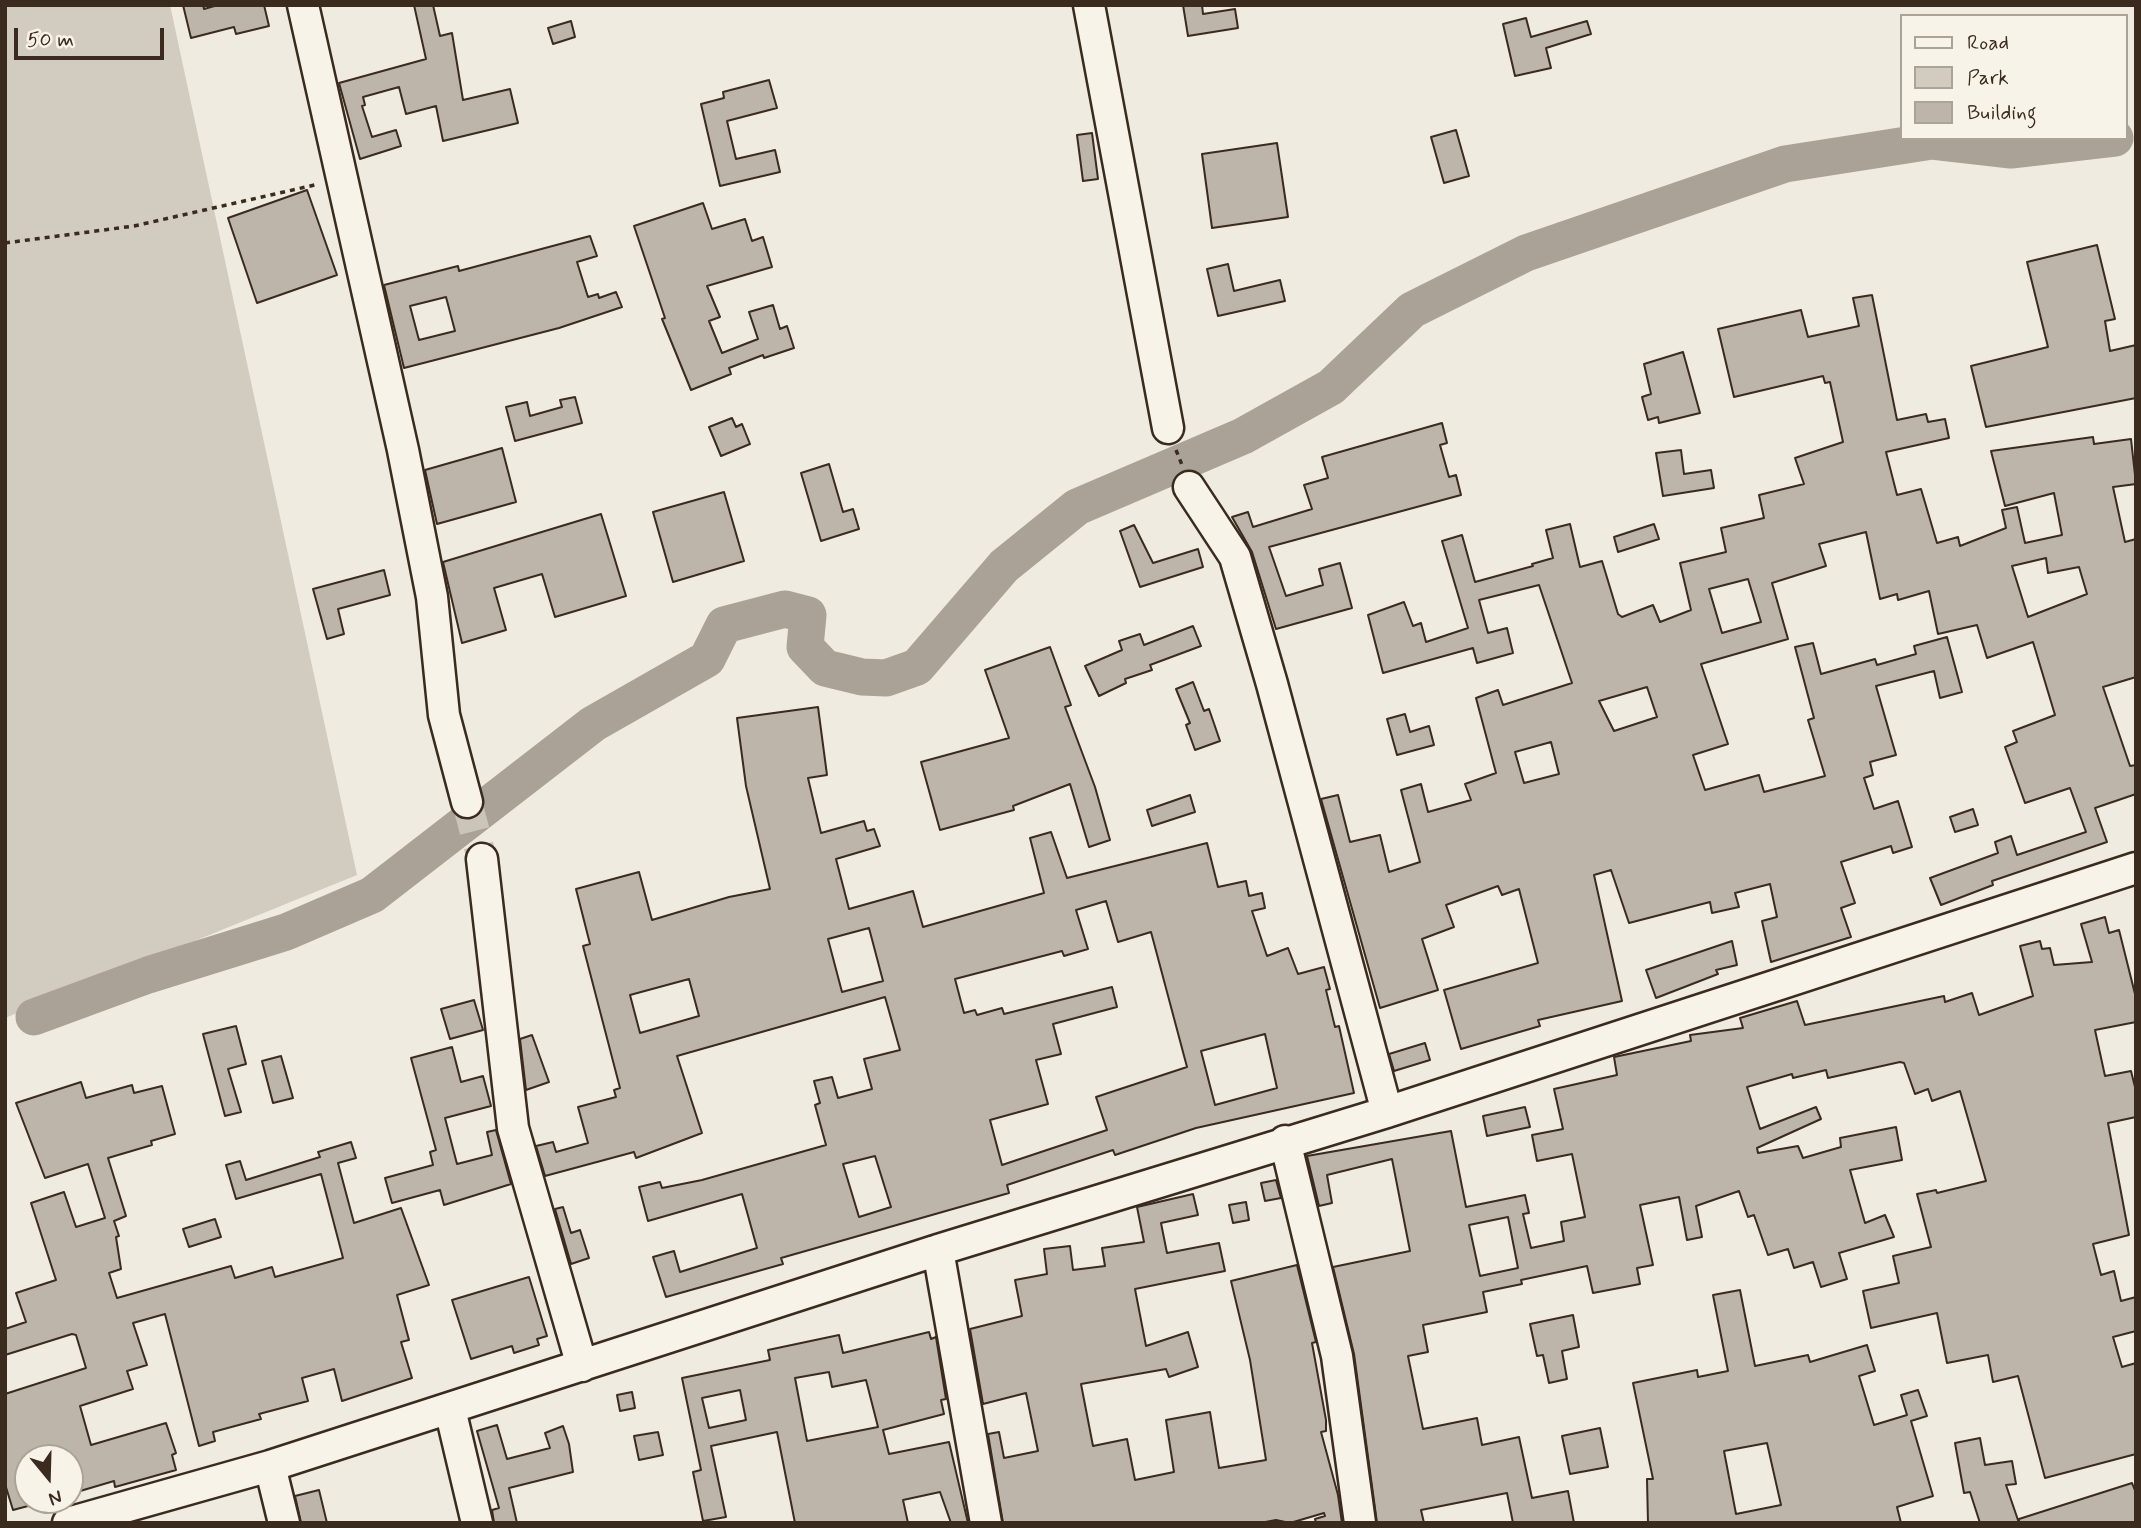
<!DOCTYPE html>
<style>
body{margin:0}
#map{position:relative;width:2141px;height:1528px;overflow:hidden;background:#efebe0;font-family:Mynerve,sans-serif}
canvas{display:block}
.frame{position:absolute;inset:0;border:7px solid #3b2a1e;pointer-events:none}
.legend{position:absolute;left:1900px;top:14px;width:228px;height:126px;box-sizing:border-box;background:#f7f3e8;border:2px solid #aca397;margin:0;padding:9px 12px;list-style:none;font-size:21px;color:#3b2a1e}
.legend li{display:flex;align-items:center;gap:14px;height:35px}
.legend b{width:35px;border:2px solid #aca397}
.north{position:absolute;left:14px;top:1444px;width:70px;height:70px;box-sizing:border-box;background:#f7f3e8;border:2px solid #aca397;border-radius:50%;rotate:161deg;font-size:19px;font-weight:700;line-height:28px;text-align:center;color:#3b2a1e}
.north::after{content:'';display:block;margin:auto;width:24px;height:32px;background:#3b2a1e;clip-path:polygon(50% 0,100% 100%,50% 72%,0 100%)}
.scale{position:absolute;left:14px;top:28px;width:150px;height:32px;box-sizing:border-box;border:4px solid #3b2a1e;border-top:0;padding-left:9px;font-size:21px;line-height:24px;white-space:nowrap;color:#3b2a1e;-webkit-text-stroke:5px #f7f3e8;paint-order:stroke}
</style>
<div id="map">
<canvas width="2141" height="1528"></canvas>
<div class="frame"></div>
<ul class="legend">
<li><b style="height:9px;background:#f7f3e8"></b>Road</li>
<li><b style="height:19px;background:#d1cbc0"></b>Park</li>
<li><b style="height:19px;background:#bdb5aa"></b>Building</li>
</ul>
<div class="north">N</div>
<div class="scale">50 m</div>
</div>
<script>
const ctx = document.querySelector('canvas').getContext('2d');
ctx.lineJoin = 'round';
function fill(path, color) { ctx.fillStyle = color; ctx.fill(path, 'evenodd'); }
const shape = rows => new Path2D(rows.map(r => 'M' + r).join(''));
function stroke(path, color, width, dash) { ctx.strokeStyle = color; ctx.lineWidth = width; ctx.lineCap = dash ? 'butt' : 'round'; ctx.setLineDash(dash || []); ctx.stroke(path); }
const green = shape([
 [5,5,170,5,357,875,5,1018]
]);
const river = shape([
 [34,1017,148,975,286,932,372,895,593,724,707,659,724,625,785,609,808,615,805,647,825,668,862,677,886,678,917,667,1004,566,1077,507,1243,436,1331,387,1412,310,1526,253,1785,164,1932,141,2011,150,2115,138]
]);
const building = shape([
 [183,5,203,5,204,9,218,5,264,5,269,26,236,34,234,27,191,38,183,5],
 [414,5,433,5,440,36,452,33,463,100,510,89,518,123,443,141,436,106,406,114,399,87,363,97,365,105,362,106,372,137,396,130,401,146,360,159,339,83,426,59,414,5],
 [1183,5,1202,5,1203,14,1235,9,1238,28,1188,36,1183,5],
 [1526,18,1531,37,1587,21,1591,34,1546,48,1551,68,1515,76,1503,24,1526,18],
 [571,21,575,37,553,44,548,28,571,21],
 [769,80,777,108,727,121,736,159,775,150,780,172,720,186,701,104,724,98,723,92,769,80],
 [1456,130,1469,176,1444,183,1431,137,1456,130],
 [1092,133,1098,179,1083,181,1077,135,1092,133],
 [1277,143,1288,217,1212,228,1202,154,1277,143],
 [307,190,337,275,257,303,228,218,307,190],
 [703,203,712,229,745,219,752,241,763,237,772,267,707,286,720,317,709,321,722,353,758,339,749,312,773,305,780,329,787,326,794,348,764,358,763,355,729,368,731,374,691,390,662,319,665,318,634,226,703,203],
 [590,236,597,256,577,262,588,297,598,294,599,298,616,292,622,307,559,328,404,368,384,285,458,266,459,271,590,236],
 [446,297,455,331,419,340,410,306,446,297],
 [2097,245,2115,319,2105,321,2110,351,2136,345,2136,398,1986,427,1971,366,2048,347,2027,262,2097,245],
 [1228,264,1234,291,1280,280,1285,301,1218,316,1207,269,1228,264],
 [1872,295,1897,420,1926,414,1928,422,1945,419,1949,438,1886,452,1897,495,1921,489,1937,543,1958,537,1960,546,2006,528,2002,510,2017,507,2025,543,2062,535,2054,493,2005,506,1991,451,2093,437,2094,444,2131,439,2136,484,2113,487,2125,542,2136,539,2136,677,2103,687,2130,766,2136,765,2136,794,2095,808,2107,842,1992,881,1993,885,1941,905,1930,878,1998,853,1995,842,2011,836,2017,855,2086,832,2070,788,2025,803,2005,747,2017,742,2013,731,2055,715,2033,642,1987,658,1977,625,1938,634,1929,591,1898,600,1897,594,1880,599,1866,532,1819,544,1826,566,1772,583,1788,639,1701,664,1728,744,1693,755,1705,790,1759,775,1764,792,1825,776,1808,720,1814,718,1795,647,1813,643,1821,674,1875,659,1877,665,1916,654,1914,646,1947,637,1962,692,1940,698,1934,671,1876,686,1896,755,1870,762,1873,775,1864,778,1874,809,1898,801,1912,847,1893,853,1891,846,1841,862,1855,903,1841,908,1851,937,1771,962,1762,921,1777,917,1770,884,1735,893,1739,907,1712,913,1710,902,1629,923,1611,870,1594,875,1622,1001,1538,1020,1540,1026,1461,1049,1444,990,1538,963,1519,889,1502,895,1498,886,1446,905,1454,927,1422,939,1438,990,1380,1008,1321,799,1338,795,1350,842,1380,835,1389,872,1420,862,1401,790,1421,784,1428,812,1471,800,1465,784,1496,773,1476,698,1498,690,1503,705,1572,683,1539,585,1479,600,1488,633,1507,628,1513,653,1477,663,1473,648,1383,673,1368,615,1404,602,1413,626,1421,623,1426,642,1468,628,1442,541,1462,535,1475,582,1533,566,1532,564,1553,558,1546,530,1570,524,1580,567,1602,561,1618,614,1622,617,1653,605,1660,622,1691,610,1680,563,1726,552,1721,528,1764,518,1759,495,1804,484,1795,458,1843,442,1830,382,1825,383,1823,376,1734,397,1718,329,1801,310,1808,337,1859,326,1853,298,1872,295],
 [2046,558,2048,573,2079,567,2087,594,2028,617,2012,566,2046,558],
 [1748,579,1761,622,1722,633,1709,589,1748,579],
 [1647,687,1657,717,1614,731,1599,701,1647,687],
 [1551,742,1559,774,1524,783,1515,752,1551,742],
 [1683,352,1700,413,1659,423,1658,417,1648,420,1642,397,1651,394,1644,364,1683,352],
 [575,397,582,423,515,441,506,407,527,402,530,416,562,407,560,400,575,397],
 [732,418,736,427,742,424,750,444,721,456,709,427,732,418],
 [1442,423,1447,443,1440,445,1449,477,1456,475,1461,495,1269,547,1286,596,1323,585,1319,569,1340,563,1352,608,1276,629,1252,552,1232,517,1248,512,1253,527,1312,509,1304,485,1328,478,1322,457,1442,423],
 [502,448,516,502,437,524,425,470,502,448],
 [1681,450,1684,474,1711,470,1714,488,1663,496,1656,453,1681,450],
 [829,464,843,512,853,509,859,529,821,541,801,473,829,464],
 [724,492,744,561,673,582,653,512,724,492],
 [601,514,626,596,555,617,542,574,494,588,506,630,462,643,443,562,601,514],
 [1654,524,1659,539,1618,552,1614,537,1654,524],
 [1134,525,1153,563,1198,549,1203,567,1140,587,1120,531,1134,525],
 [384,570,390,595,338,609,344,634,327,639,313,589,384,570],
 [1193,626,1201,646,1150,665,1152,670,1125,679,1126,683,1099,696,1085,666,1122,650,1119,641,1140,634,1144,645,1193,626],
 [1050,647,1071,705,1065,707,1095,787,1110,840,1089,847,1070,784,1013,806,1014,810,940,830,921,762,1009,738,985,670,1050,647],
 [1193,682,1204,711,1209,709,1220,741,1195,750,1186,725,1190,723,1176,689,1193,682],
 [818,707,827,775,808,778,821,833,864,821,867,831,874,829,880,846,836,859,849,909,913,891,923,927,1044,893,1030,838,1051,832,1067,878,1207,843,1218,887,1246,881,1249,896,1262,893,1265,908,1252,911,1267,956,1288,948,1298,974,1324,967,1330,989,1326,990,1335,1027,1339,1026,1354,1093,1196,1128,1115,1155,1113,1150,1007,1185,1009,1193,781,1258,783,1264,666,1297,653,1257,674,1251,680,1272,757,1248,742,1194,648,1221,639,1187,660,1182,662,1188,702,1180,826,1145,815,1105,820,1103,814,1081,832,1077,838,1098,872,1089,864,1059,900,1050,885,997,677,1056,702,1133,636,1158,634,1152,545,1176,536,1146,553,1142,556,1152,588,1143,578,1107,616,1097,614,1090,620,1088,583,946,590,944,576,889,639,872,652,920,729,897,770,889,746,786,737,718,818,707],
 [1106,901,1118,942,1151,932,1187,1067,1096,1097,1107,1130,1002,1165,990,1120,1048,1104,1036,1060,1061,1054,1053,1024,1117,1007,1112,987,1004,1014,1002,1008,977,1015,975,1010,964,1013,955,979,1062,951,1064,956,1088,949,1076,910,1106,901],
 [869,928,883,981,842,992,828,939,869,928],
 [689,979,699,1016,640,1033,630,995,689,979],
 [1265,1034,1277,1088,1215,1105,1201,1051,1265,1034],
 [875,1156,891,1207,859,1217,843,1164,875,1156],
 [1405,714,1410,732,1429,726,1434,745,1397,755,1387,719,1405,714],
 [1190,795,1195,812,1152,826,1147,810,1190,795],
 [1973,809,1978,825,1955,832,1950,817,1973,809],
 [2105,917,2109,933,2119,930,2136,998,2136,1022,2095,1030,2105,1076,2131,1071,2136,1091,2136,1117,2108,1123,2129,1235,2093,1244,2101,1275,2114,1271,2121,1301,2136,1297,2136,1331,2113,1337,2122,1367,2136,1363,2136,1454,2045,1478,2018,1376,1993,1382,1988,1355,1947,1363,1937,1313,1871,1328,1863,1291,1899,1283,1893,1256,1931,1247,1917,1194,1936,1190,1937,1193,1986,1181,1960,1091,1932,1101,1928,1089,1915,1094,1904,1063,1900,1062,1828,1078,1826,1070,1793,1078,1792,1074,1747,1087,1760,1129,1816,1107,1821,1119,1757,1148,1758,1153,1798,1146,1803,1158,1841,1147,1840,1138,1896,1127,1902,1160,1850,1170,1865,1223,1885,1215,1894,1237,1839,1253,1847,1279,1821,1287,1813,1262,1794,1268,1788,1249,1768,1255,1754,1215,1748,1217,1739,1191,1696,1206,1702,1237,1687,1240,1679,1197,1640,1205,1653,1265,1637,1268,1640,1284,1593,1293,1587,1266,1521,1280,1522,1284,1483,1292,1487,1312,1423,1325,1428,1352,1408,1356,1423,1429,1477,1418,1482,1445,1519,1437,1532,1498,1568,1491,1574,1523,1513,1523,1507,1493,1421,1510,1424,1523,1377,1523,1354,1354,1333,1267,1410,1251,1392,1159,1327,1175,1332,1203,1319,1206,1307,1156,1451,1131,1466,1207,1525,1195,1529,1213,1523,1214,1531,1248,1564,1241,1561,1222,1585,1217,1572,1154,1537,1161,1532,1135,1563,1129,1554,1089,1617,1075,1614,1057,1691,1041,1690,1035,1743,1028,1740,1018,1797,1001,1805,1025,1944,996,1945,1002,1972,993,1979,1015,2033,996,2020,946,2040,941,2042,949,2050,948,2054,965,2092,962,2081,924,2105,917],
 [1508,1217,1518,1268,1480,1276,1469,1225,1508,1217],
 [1732,941,1737,965,1716,970,1718,974,1656,998,1646,970,1732,941],
 [474,1000,483,1030,450,1039,441,1009,474,1000],
 [236,1026,246,1064,228,1069,241,1112,225,1116,203,1034,236,1026],
 [532,1035,549,1082,526,1090,520,1039,532,1035],
 [1425,1043,1430,1060,1394,1071,1389,1054,1425,1043],
 [452,1047,461,1082,483,1076,491,1106,445,1118,457,1164,492,1155,487,1132,496,1130,511,1184,444,1205,440,1190,392,1203,385,1178,433,1165,430,1152,436,1150,411,1058,452,1047],
 [281,1056,293,1098,273,1103,262,1061,281,1056],
 [81,1082,86,1098,132,1085,134,1093,162,1086,175,1134,151,1141,152,1145,108,1158,126,1216,114,1221,119,1236,116,1237,121,1269,109,1273,117,1298,231,1266,235,1278,272,1267,275,1277,343,1258,321,1174,236,1199,226,1165,240,1161,246,1180,320,1157,318,1152,351,1142,356,1158,338,1163,354,1223,401,1208,429,1285,397,1295,409,1340,401,1342,412,1378,342,1401,334,1369,302,1378,308,1401,259,1414,261,1419,213,1432,215,1441,199,1446,165,1314,133,1323,147,1365,127,1371,133,1389,80,1406,91,1445,166,1423,176,1453,172,1455,176,1470,115,1487,114,1481,70,1494,70,1458,28,1458,28,1506,13,1510,5,1484,5,1394,86,1368,76,1335,72,1334,5,1355,5,1329,26,1322,16,1293,56,1280,31,1203,64,1192,76,1227,105,1218,88,1164,45,1178,16,1103,81,1082],
 [1525,1107,1530,1127,1487,1136,1483,1116,1525,1107],
 [1276,1180,1281,1198,1265,1201,1261,1183,1276,1180],
 [1193,1194,1198,1215,1161,1223,1167,1253,1219,1243,1225,1271,1135,1289,1146,1346,1188,1332,1198,1367,1169,1377,1166,1369,1081,1384,1093,1446,1127,1439,1135,1480,1174,1472,1166,1420,1210,1412,1219,1468,1266,1460,1250,1360,1231,1281,1297,1265,1316,1342,1312,1343,1326,1420,1326,1431,1321,1432,1338,1495,1342,1523,1316,1523,1315,1519,1325,1516,1324,1513,1290,1523,1276,1520,1260,1523,1003,1523,988,1434,999,1432,1004,1458,1038,1451,1026,1393,983,1404,970,1329,1022,1316,1015,1280,1047,1274,1044,1249,1070,1246,1073,1270,1105,1266,1102,1248,1144,1242,1137,1207,1193,1194],
 [1246,1202,1249,1220,1233,1223,1229,1205,1246,1202],
 [563,1207,571,1233,580,1230,589,1258,571,1264,555,1209,563,1207],
 [215,1219,221,1237,189,1247,183,1229,215,1219],
 [529,1277,547,1336,537,1339,539,1345,514,1353,512,1346,471,1359,452,1300,529,1277],
 [1740,1290,1755,1366,1808,1355,1810,1362,1867,1345,1875,1371,1859,1376,1874,1425,1907,1415,1901,1395,1918,1390,1927,1416,1911,1421,1933,1496,1897,1507,1901,1523,1648,1523,1647,1479,1653,1479,1633,1383,1697,1370,1698,1377,1728,1371,1713,1295,1740,1290],
 [1767,1443,1781,1505,1736,1514,1724,1451,1767,1443],
 [1573,1315,1579,1347,1562,1351,1567,1379,1549,1383,1543,1355,1537,1356,1530,1324,1573,1315],
 [929,1332,931,1339,936,1337,946,1399,941,1400,944,1414,883,1430,889,1454,949,1442,968,1523,951,1523,940,1492,903,1500,908,1523,795,1523,777,1432,711,1446,726,1517,703,1521,693,1472,701,1470,682,1378,770,1360,768,1350,839,1335,843,1353,929,1332],
 [829,1372,832,1387,866,1380,878,1427,807,1441,795,1378,829,1372],
 [740,1390,746,1420,709,1428,702,1398,740,1390],
 [632,1392,635,1408,620,1411,617,1395,632,1392],
 [497,1425,507,1459,550,1448,545,1433,563,1426,569,1444,573,1472,509,1488,517,1523,494,1523,492,1510,499,1508,477,1431,497,1425],
 [1600,1428,1608,1467,1570,1474,1562,1436,1600,1428],
 [658,1432,663,1455,639,1460,634,1436,658,1432],
 [1980,1438,1985,1465,2012,1461,2016,1484,2006,1485,2019,1523,1980,1523,1970,1492,1964,1493,1955,1443,1980,1438],
 [2132,1483,2136,1493,2136,1523,2019,1523,2019,1519,2132,1483],
 [319,1490,327,1523,301,1523,295,1496,319,1490]
]);
const minorTunnel = shape([
 [467,802,482,859]
]);
const path = shape([
 [5,243,134,226,319,184],
 [1176,450,1182,465]
]);
const minor = shape([
 [303,5,403,450,432,597,444,715,467,802],
 [1089,5,1168,428],
 [1189,487,1235,557,1272,684,1387,1112],
 [482,859,513,1128,582,1366],
 [1285,1141,1337,1356,1360,1523],
 [938,1250,986,1523],
 [450,1409,477,1523],
 [270,1466,284,1523],
 [68,1523,270,1466,938,1250,1387,1112,2136,868]
]);
fill(green, '#d1cbc0');
stroke(river, '#aaa296', 37);
fill(building, '#bdb5aa');
stroke(building, '#3b2a1e', 2);
stroke(minorTunnel, '#cbc4b9', 30, [30, 15]);
stroke(minor, '#3b2a1e', 35);
stroke(path, '#3b2a1e', 3.5, [5, 5]);
stroke(minor, '#f7f3e8', 30);
</script>
